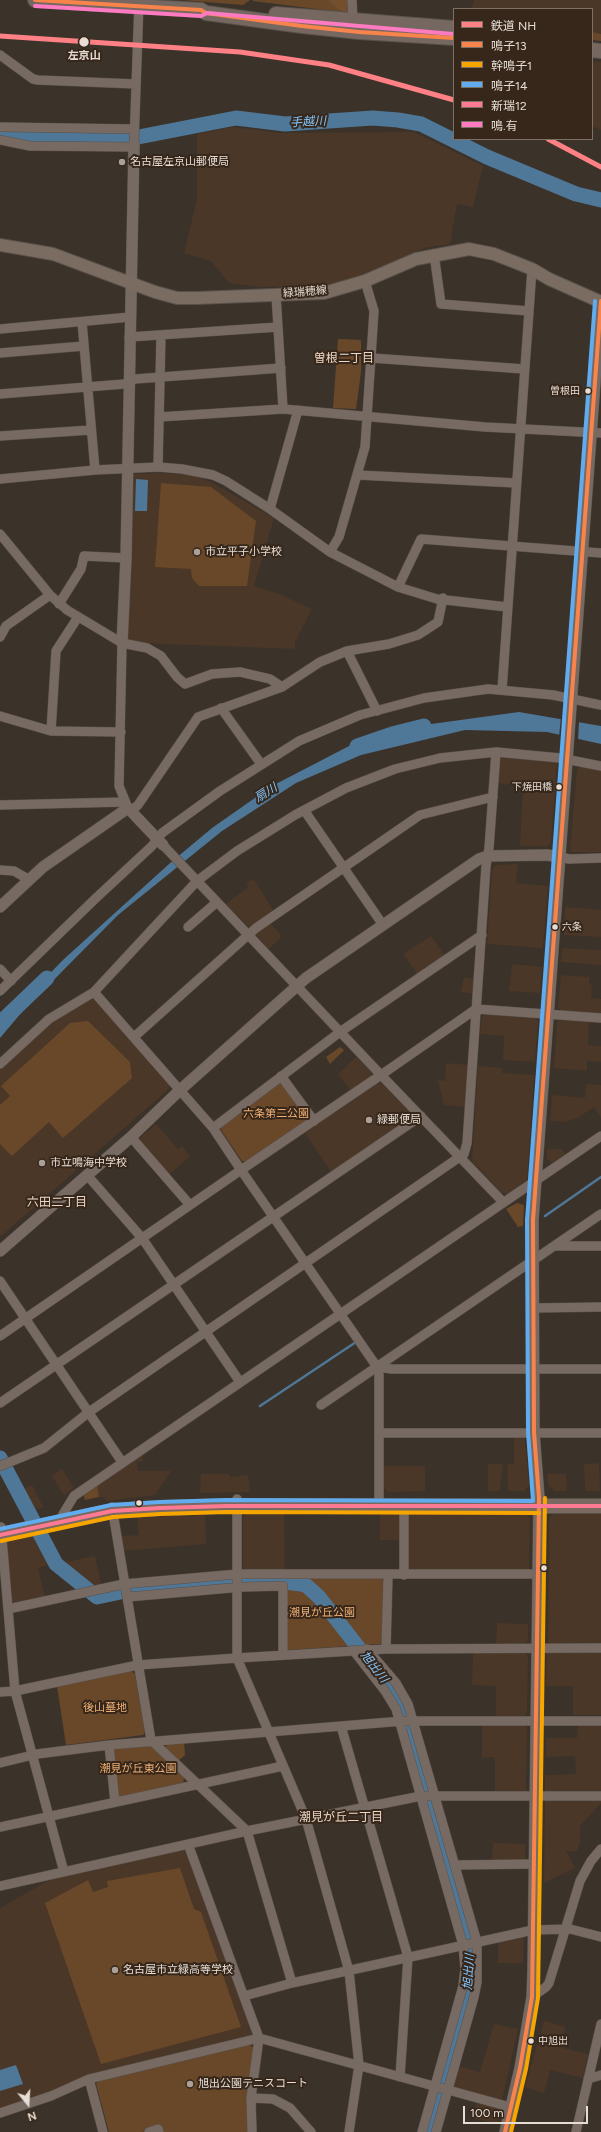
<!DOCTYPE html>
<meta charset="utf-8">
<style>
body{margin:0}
#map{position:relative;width:601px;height:2132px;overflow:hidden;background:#3b322a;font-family:Figtree,"Noto Sans JP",sans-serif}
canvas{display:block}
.legend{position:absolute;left:453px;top:8px;width:140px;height:132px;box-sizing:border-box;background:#36271a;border:1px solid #7d7064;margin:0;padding:5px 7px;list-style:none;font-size:12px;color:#e7ddd4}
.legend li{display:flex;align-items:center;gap:8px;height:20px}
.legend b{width:20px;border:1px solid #7d7064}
.north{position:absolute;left:8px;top:2084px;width:40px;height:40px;-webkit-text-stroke:3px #36271a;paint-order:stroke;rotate:162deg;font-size:11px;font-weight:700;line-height:16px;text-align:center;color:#e7ddd4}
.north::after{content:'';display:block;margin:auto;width:14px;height:18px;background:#e7ddd4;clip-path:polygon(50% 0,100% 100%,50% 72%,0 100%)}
.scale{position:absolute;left:463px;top:2106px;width:125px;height:18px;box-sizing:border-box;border:2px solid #e7ddd4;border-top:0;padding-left:5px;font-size:12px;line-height:14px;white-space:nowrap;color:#e7ddd4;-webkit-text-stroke:3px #36271a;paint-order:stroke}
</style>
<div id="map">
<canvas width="601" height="2132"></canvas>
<ul class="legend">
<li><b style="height:5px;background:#ff8085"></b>鉄道 NH</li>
<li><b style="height:5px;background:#f8844c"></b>鳴子13</li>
<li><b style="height:5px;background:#f7a600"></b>幹鳴子1</li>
<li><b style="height:5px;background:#60acee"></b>鳴子14</li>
<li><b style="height:5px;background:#fe7a93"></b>新瑞12</li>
<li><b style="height:5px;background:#fe7ac1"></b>鳴.有</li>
</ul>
<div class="north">N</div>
<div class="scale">100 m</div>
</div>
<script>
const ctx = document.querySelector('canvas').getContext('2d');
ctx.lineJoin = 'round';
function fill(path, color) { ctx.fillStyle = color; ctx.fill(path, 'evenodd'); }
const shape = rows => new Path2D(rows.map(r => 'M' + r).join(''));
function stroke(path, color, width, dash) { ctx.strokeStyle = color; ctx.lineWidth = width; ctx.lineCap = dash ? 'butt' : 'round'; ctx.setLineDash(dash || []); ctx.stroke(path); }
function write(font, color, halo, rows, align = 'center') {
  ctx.font = font + ' Figtree,"Noto Sans JP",sans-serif'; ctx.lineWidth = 4; ctx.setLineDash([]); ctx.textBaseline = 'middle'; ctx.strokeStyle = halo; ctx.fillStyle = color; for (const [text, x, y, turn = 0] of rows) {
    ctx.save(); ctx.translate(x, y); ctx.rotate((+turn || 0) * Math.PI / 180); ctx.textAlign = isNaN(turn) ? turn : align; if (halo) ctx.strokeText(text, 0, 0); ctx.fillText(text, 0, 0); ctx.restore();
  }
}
const built = shape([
 [474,0,601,0,601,34,592,32,592,9,463,9,472,7],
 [592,61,601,62,601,130,592,126],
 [233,127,281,133,414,132,483,166,473,207,457,204,450,244,424,248,353,279,328,285,260,287,229,283,211,261,184,253,197,199,197,134],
 [163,473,192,475,211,482,274,518,254,586,279,594,312,609,295,642,295,649,141,643,127,639,131,477,134,474],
 [503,756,557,762,551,842,548,846,520,846,523,785,498,783,499,758],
 [581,766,601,771,601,852,573,852,570,850,577,769],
 [518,864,516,883,548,886,543,948,487,944,492,869,496,865],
 [254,879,274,912,252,926,248,926,226,904,248,887,246,883],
 [565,907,601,910,601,937,564,935],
 [270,923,282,936,269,949,257,936,258,931],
 [431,936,445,956,418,975,403,954],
 [562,948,601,950,601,965,561,962],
 [512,964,542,967,540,993,509,991],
 [561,975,589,977,589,984,592,985,591,998,601,999,601,1014,561,1011,558,1007],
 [464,977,475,979,474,994,461,992],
 [94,998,169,1084,169,1089,0,1237,0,1070,51,1021,88,999],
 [486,1014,535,1018,538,1021,535,1062,503,1060,504,1036,480,1034,482,1017],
 [560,1020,589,1022,588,1045,601,1046,601,1062,587,1061,587,1071,554,1068,557,1022],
 [356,1057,371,1072,371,1077,351,1091,338,1074],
 [446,1063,469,1065,465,1107,444,1105,438,1080,445,1081],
 [478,1066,502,1068,502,1073,534,1075,527,1179,508,1194,502,1193,472,1161],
 [378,1083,382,1084,411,1114,411,1119,332,1173,305,1133],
 [586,1084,601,1085,601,1118,594,1107,578,1118,564,1122,550,1121,552,1095,585,1098],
 [156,1124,178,1149,182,1146,190,1156,169,1175,140,1142,140,1138],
 [547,1149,562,1149,565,1154,552,1163,547,1159],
 [514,1435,522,1435,525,1440,529,1485,524,1491,508,1491,507,1464,514,1464],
 [142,1452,143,1461,137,1461,138,1471,171,1471,155,1495,106,1501,105,1497,99,1497,97,1483],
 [599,1463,600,1491,585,1491,584,1464],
 [488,1464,503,1464,500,1491,488,1491],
 [382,1466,425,1466,425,1491,388,1492,383,1487],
 [62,1469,74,1488,64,1495,52,1476],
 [201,1474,229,1474,230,1477,248,1475,250,1492,200,1493],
 [547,1474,566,1474,567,1491,554,1491,548,1484],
 [32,1485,44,1508,32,1510,22,1490],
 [525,1513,530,1518,529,1571,411,1571,408,1568,408,1514],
 [246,1514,284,1514,285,1571,246,1571,243,1568,243,1517],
 [380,1514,400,1514,400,1540,380,1540],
 [553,1514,601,1514,601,1644,550,1644,548,1642,549,1518],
 [205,1515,206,1544,122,1551,120,1536,139,1535,137,1517],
 [35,1535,51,1564,38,1568,45,1597,15,1604,11,1601,7,1544,9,1541],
 [95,1556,101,1585,90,1587,60,1563],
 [497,1623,528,1624,528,1641,524,1644,496,1644],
 [547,1652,601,1652,601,1715,573,1715,573,1686,546,1686],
 [473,1653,525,1653,528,1656,527,1712,524,1716,496,1716,496,1686,472,1685],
 [578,1724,599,1724,601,1727,601,1791,598,1794,545,1794,545,1775,576,1774,575,1756,546,1757,546,1738,577,1738],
 [482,1725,524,1725,527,1727,526,1792,495,1792,495,1757,482,1758],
 [545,1798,601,1799,601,1803,580,1826,580,1842,577,1851,566,1851,575,1868,544,1883],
 [493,1843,525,1844,525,1862,492,1863],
 [182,1850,187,1852,253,2031,251,2036,49,2093,0,2110,0,1908,51,1879],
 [524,1935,523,1963,498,1963,498,1941],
 [544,2021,566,2027,559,2047,588,2054,583,2078,550,2070,544,2093,525,2087],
 [494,2024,518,2029,502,2101,454,2088,452,2085,457,2066,480,2072],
 [477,2102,501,2108,497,2124,473,2118]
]);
const green = shape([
 [181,0,250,0,243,5],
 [253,0,347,0,348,13,253,1],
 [592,32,601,34,601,41,592,40],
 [338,339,361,340,361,372,356,409,333,408],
 [161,483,211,487,256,521,247,586,199,586,192,578,191,569,155,567],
 [88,1021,130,1062,132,1078,63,1138,49,1122,12,1156,0,1144,0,1105,10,1096,1,1086,70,1023],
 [340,1047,344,1050,330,1064,326,1057],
 [279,1083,283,1084,308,1116,307,1120,246,1162,242,1161,221,1130,221,1127],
 [517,1203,524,1205,523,1226,518,1227,506,1209],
 [97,1483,99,1497,85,1500,83,1493],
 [286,1578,381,1578,384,1582,383,1641,380,1644,288,1650,285,1646],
 [131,1671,135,1674,145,1732,143,1735,66,1745,57,1686],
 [184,1741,185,1755,178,1761,165,1749,168,1742],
 [151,1745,184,1777,183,1784,120,1798,116,1795,114,1748],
 [180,1868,194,1909,201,1912,241,2027,101,2064,45,1903,88,1880,93,1892,108,1887,107,1881],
 [248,2044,254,2048,248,2132,161,2132,159,2127,142,2132,109,2132,96,2084,99,2080]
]);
const forest = shape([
 [328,0,347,0,348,13,338,9]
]);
const water = shape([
 [136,479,148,480,147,511,135,511],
 [519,712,601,726,601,744,547,732,465,730,361,755,296,783,222,831,118,915,22,1012,0,1038,0,1024,64,959,169,864,212,828,272,786,351,745,431,724],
 [16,2065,23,2084,0,2091,0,2070]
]);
const pier = shape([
 [561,717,579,721,578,741,559,737]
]);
const stream = shape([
 [545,1216,601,1177],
 [260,1406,356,1342]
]);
const river = shape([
 [0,135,123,140,236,118,285,124,373,118,398,120,421,124,487,157,576,194,601,200],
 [357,746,392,734,424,726],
 [0,1023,47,978],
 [0,1458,56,1564,97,1597,130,1590,244,1581,285,1582,301,1584,307,1586,319,1597,397,1697,404,1715,469,1939,471,1958,468,1991,429,2132]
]);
const minor = shape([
 [352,0,353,21],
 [0,55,33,79,38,80,136,84],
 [0,127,134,129],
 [0,140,30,146,135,147],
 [134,144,139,2],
 [434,254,441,304,529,311],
 [276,295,278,327],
 [82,322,95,470],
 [0,329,130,317],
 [129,337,278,327,283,409],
 [0,353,84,346],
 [372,358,524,369],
 [0,394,124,384,135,379,281,368],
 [159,417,283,409,485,427,601,433],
 [0,436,91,430],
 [158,467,161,335],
 [358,475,516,483],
 [0,479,95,470,158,467,182,469,213,475,226,481,270,509,330,552,398,587,437,599,507,607],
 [270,509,298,410],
 [0,534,50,595,67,610,122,643,147,648,161,656,177,677,185,684,212,674,240,672,270,679,282,687],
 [330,552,339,537,365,447,374,311,365,281],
 [398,587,421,539,601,553],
 [59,604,81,569,84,556,126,558],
 [0,637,6,626,50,595],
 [122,643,119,786,128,808],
 [347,651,377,711],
 [502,690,532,269],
 [221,708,261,764],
 [0,716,51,731,121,732],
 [51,731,56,651,78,617],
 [496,752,560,758,601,766],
 [0,805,124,802],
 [304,810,383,925],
 [131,811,138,805,198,717,282,687,320,662,347,651,389,644,418,635,438,622,443,598],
 [163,845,381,1075,476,1009,601,1018],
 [560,857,569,859,601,858],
 [0,870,14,871,28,879],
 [188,927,217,902],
 [0,969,11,981],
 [0,991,96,898,152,846,162,833,220,791,299,741,360,715,383,709,424,698,488,689,553,695,601,705],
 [134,1037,256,928,420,815,493,797],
 [0,1064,49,1019,94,992,197,881,237,851,295,815,346,788,395,769,440,758,496,752,489,848,486,866,467,1143,464,1154,89,1412,44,1448,0,1466],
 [281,1076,314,1121],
 [213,1128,340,1032,482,935],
 [131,1137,190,1205],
 [87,1175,142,1238,240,1382],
 [554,1246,601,1246],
 [0,1281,122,1462],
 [533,1308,601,1307],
 [0,1336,241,1170,213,1128,94,992],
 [377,1367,392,1369,601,1369],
 [0,1403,421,1116],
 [321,1405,601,1214],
 [379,1433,601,1433],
 [379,1498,379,1375,377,1367,241,1170,381,1075,503,1202],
 [237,1499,237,1658,306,1819,349,1971,359,2065,349,2132],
 [404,1506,404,1575],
 [112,1507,151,1740,247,1831,292,1983],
 [62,1521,63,1514,74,1496,601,1136],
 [1,1527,15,1691,64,1872],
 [127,1597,242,1587,283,1586,283,1655],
 [8,1609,124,1584,238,1574,538,1574],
 [367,1649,396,1683,408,1704,477,1942,477,1982,474,1997,436,2132],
 [386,1649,388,1576],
 [353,1650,385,1691,396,1709,463,1945,465,1968,463,1986,422,2132],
 [0,1692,15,1691,138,1665,237,1658,386,1649,601,1648],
 [341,1726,408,1957,400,2077],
 [109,1745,115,1802],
 [0,1763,37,1754,109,1745,403,1721,601,1721],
 [0,1827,283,1766],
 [188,1844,259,2038,251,2098,252,2132],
 [455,1865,534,1864],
 [0,1886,247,1831,421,1796,601,1796],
 [244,1996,292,1983,533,1930,570,1929,601,1937],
 [532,1997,546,1987,549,1983,580,1881,591,1861,601,1849],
 [89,2079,103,2132],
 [588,2079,601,2075],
 [251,2098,273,2099,290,2108,311,2132],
 [0,2113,51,2096,89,2079,259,2038,510,2107],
 [149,2132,158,2129,159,2132],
 [576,2132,601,2024]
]);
const tertiary = shape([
 [122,643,126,558,134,144],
 [0,907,43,867,128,808,163,845],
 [0,1251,131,1137,180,1090,306,978,479,859,488,856,547,855,560,857],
 [505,2132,520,2068,532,1997,533,1970,539,1498,534,1432,533,1220,601,301]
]);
const secondary = shape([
 [0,245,53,254,155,292,177,298,197,298,324,293,365,281,416,259,469,249,494,254,532,269,549,279,601,302]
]);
const primary = shape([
 [0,1535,112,1511,160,1508,226,1506,601,1506]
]);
const trunk = shape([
 [35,0,201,10,206,13,302,26,359,32,454,38],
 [276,14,454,28],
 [592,50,601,51]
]);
const bus1 = shape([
 [35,0,201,10,206,13,302,26,359,32,454,38],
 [505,2132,520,2068,532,1997,539,1498,534,1432,533,1220,601,301]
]);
const bus2 = shape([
 [1,1541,113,1517,160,1514,226,1512,539,1513],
 [511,2132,526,2069,538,1998,545,1498]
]);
const bus3 = shape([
 [0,1529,111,1505,160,1502,226,1500,533,1501,528,1432,527,1220,595,301]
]);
const bus4 = shape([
 [0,1535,112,1511,160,1508,226,1506,601,1506]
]);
const bus5 = shape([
 [35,6,201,16,207,13,453,34]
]);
const rail1 = shape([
 [0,36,240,52,329,65,454,100],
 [548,139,601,167]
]);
const markers = [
 [84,42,5.5,"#e7ddd4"],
 [122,162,4,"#aba198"],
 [588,391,3.5,"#e7ddd4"],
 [197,552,4,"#aba198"],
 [559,787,3.5,"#e7ddd4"],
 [555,927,3.5,"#e7ddd4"],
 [369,1120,4,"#aba198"],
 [42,1163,4,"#aba198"],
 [139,1503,3.5,"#e7ddd4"],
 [544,1568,3.5,"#e7ddd4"],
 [115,1970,4,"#aba198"],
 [531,2041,3.5,"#e7ddd4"],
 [190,2084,4,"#aba198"]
];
const busNames = [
 ["曽根田",580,391],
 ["下焼田橋",552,787],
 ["六条",562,927,"left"],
 ["中旭出",538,2041,"left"]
];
const stopNames = [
 ["左京山",84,56]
];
const poiNames = [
 ["名古屋左京山郵便局",130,162],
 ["市立平子小学校",205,552],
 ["緑郵便局",377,1120],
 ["市立鳴海中学校",50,1163],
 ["名古屋市立緑高等学校",123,1970],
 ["旭出公園テニスコート",198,2084]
];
const streetNames = [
 ["緑瑞穂線",305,292,-5]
];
const parkNames = [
 ["六条第二公園",276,1114],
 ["潮見が丘公園",322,1613],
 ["後山墓地",105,1708],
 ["潮見が丘東公園",138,1769]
];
const waterNames = [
 ["手越川",308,122,-3],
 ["扇川",266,793,-32],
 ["旭出川",374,1667,52],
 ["旭出川",469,1972,-86]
];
const neighbourhoodNames = [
 ["曽根二丁目",344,358],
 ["六田二丁目",57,1202],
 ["潮見が丘二丁目",341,1817]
];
fill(built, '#4b3727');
fill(green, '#69482a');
fill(forest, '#744f2d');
fill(water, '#4f7798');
fill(pier, '#3b322a');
stroke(stream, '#4f7798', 2.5);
stroke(river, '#4f7798', 15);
stroke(minor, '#58514a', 10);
stroke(tertiary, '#58514a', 12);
stroke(secondary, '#58514a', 14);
stroke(primary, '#58514a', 16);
stroke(trunk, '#58514a', 16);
stroke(minor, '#776a62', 9);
stroke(tertiary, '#776a62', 11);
stroke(secondary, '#7b6c62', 12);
stroke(primary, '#796960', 14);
stroke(trunk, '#766860', 14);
stroke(bus1, '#f8844c', 4);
stroke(bus2, '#f7a600', 4);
stroke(bus3, '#60acee', 4);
stroke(bus4, '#fe7a93', 4);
stroke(bus5, '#fe7ac1', 4);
stroke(rail1, '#ff8085', 5);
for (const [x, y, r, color] of markers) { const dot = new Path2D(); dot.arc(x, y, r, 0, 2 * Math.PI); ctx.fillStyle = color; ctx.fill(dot); stroke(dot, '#36271a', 1.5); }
write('10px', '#e7ddd4', '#36271a', busNames, 'right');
write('bold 11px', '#e7ddd4', '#36271a', stopNames);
write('11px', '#e7ddd4', '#36271a', poiNames, 'left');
write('11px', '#e7ddd4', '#36271a', streetNames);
write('11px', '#efaf75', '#36271a', parkNames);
write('italic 12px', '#82c6fe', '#36271a', waterNames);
write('12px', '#ebd7c6', '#36271a', neighbourhoodNames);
</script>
